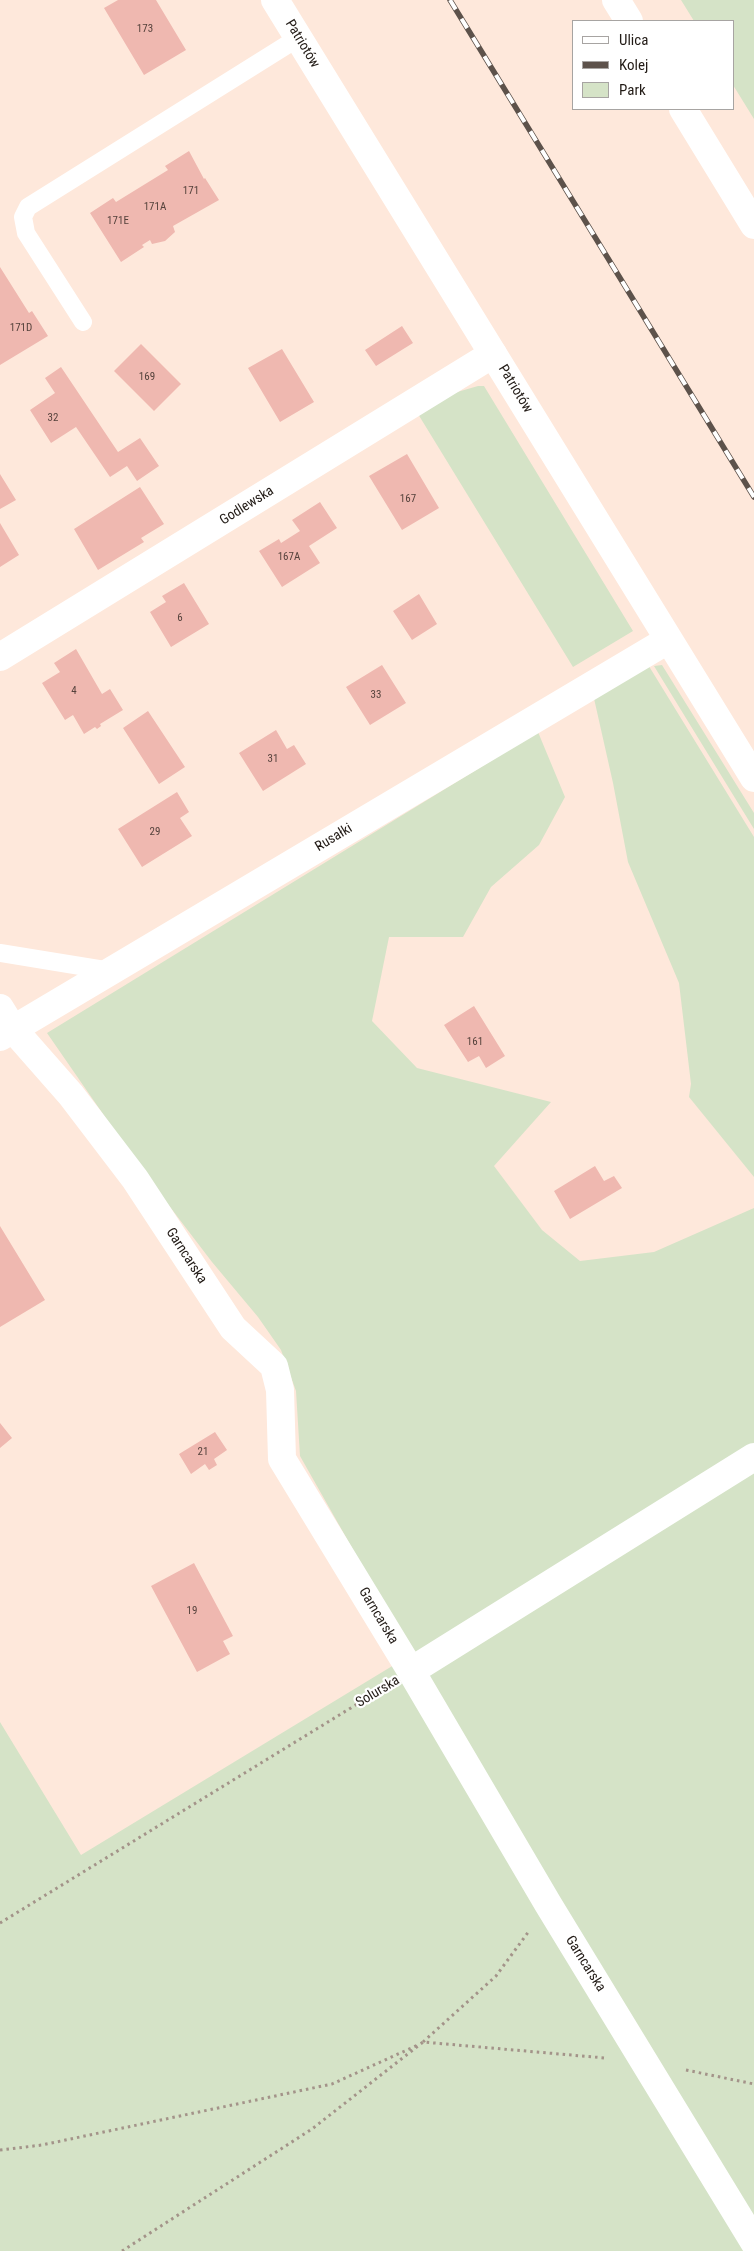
<!DOCTYPE html>
<meta charset="utf-8">
<style>
body{margin:0}
#map{position:relative;width:754px;height:2251px;overflow:hidden;background:#fee8db;font-family:"Roboto Condensed",sans-serif}
canvas{display:block}
.legend{position:absolute;left:572px;top:20px;width:162px;height:90px;box-sizing:border-box;background:#fff;border:1px solid #a7a4a2;margin:0;padding:6px 9px;list-style:none;font-size:15px;color:#221b16}
.legend li{display:flex;align-items:center;gap:10px;height:25px}
.legend b{width:25px;border:1px solid #a7a4a2}
</style>
<div id="map">
<canvas width="754" height="2251"></canvas>
<ul class="legend">
<li><b style="height:6px;background:#fff"></b>Ulica</li>
<li><b style="height:6px;background:#5d524b"></b>Kolej</li>
<li><b style="height:14px;background:#d5e3c7"></b>Park</li>
</ul>
</div>
<script>
const ctx = document.querySelector('canvas').getContext('2d');
ctx.lineJoin = 'round';
function fill(path, color) { ctx.fillStyle = color; ctx.fill(path, 'evenodd'); }
const shape = rows => new Path2D(rows.map(r => 'M' + r).join(''));
function stroke(path, color, width, dash) { ctx.strokeStyle = color; ctx.lineWidth = width; ctx.lineCap = dash ? 'butt' : 'round'; ctx.setLineDash(dash || []); ctx.stroke(path); }
function write(font, color, halo, rows, align = 'center') {
  ctx.font = font + ' "Roboto Condensed",sans-serif'; ctx.lineWidth = 4.5; ctx.setLineDash([]); ctx.textBaseline = 'middle'; ctx.strokeStyle = halo; ctx.fillStyle = color; for (const [text, x, y, turn = 0] of rows) {
    ctx.save(); ctx.translate(x, y); ctx.rotate((+turn || 0) * Math.PI / 180); ctx.textAlign = isNaN(turn) ? turn : align; if (halo) ctx.strokeText(text, 0, 0); ctx.fillText(text, 0, 0); ctx.restore();
  }
}
const green = shape([
 [681,0,754,0,754,119,733,85,733,21,694,21],
 [478,386,484,386,633,631,573,667,418,414,447,395],
 [647,663,754,837,754,1177,689,1097,691,1084,679,983,628,862,613,783,593,694],
 [662,665,754,813,754,829,654,666],
 [538,732,565,797,539,845,491,887,463,937,389,937,372,1021,417,1068,551,1102,494,1166,542,1230,580,1261,654,1252,754,1208,754,2251,0,2251,0,1722,81,1855,412,1654,300,1456,296,1391,281,1350,258,1317,212,1262,141,1169,47,1033]
]);
const building = shape([
 [118,0,156,0,186,50,144,75,104,8],
 [189,151,204,179,205,178,219,200,173,226,175,232,165,241,152,244,150,240,142,245,144,247,121,262,90,213,113,198,116,202,168,170,165,166],
 [0,267,29,313,32,311,48,336,0,365],
 [402,326,413,343,376,366,365,350],
 [141,344,181,384,154,411,114,371],
 [282,349,314,402,280,422,248,368],
 [61,367,118,452,140,438,159,466,137,481,127,466,110,477,76,427,51,443,30,410,55,393,45,378],
 [407,454,439,508,402,530,369,476],
 [0,474,16,500,0,509],
 [140,487,164,524,141,538,144,542,98,570,74,529],
 [320,502,337,528,309,546,320,563,282,587,259,551,279,539,281,543,300,531,292,520],
 [0,523,19,555,0,567],
 [184,583,209,624,171,647,150,612,166,602,162,596],
 [419,594,437,624,412,640,393,611],
 [76,649,102,694,110,689,123,710,100,724,101,726,97,729,95,727,84,734,73,715,65,720,42,683,60,672,54,663],
 [382,665,406,703,370,725,346,687],
 [148,711,185,767,159,784,123,728],
 [276,730,287,749,294,745,306,764,263,791,239,753],
 [177,792,189,812,180,818,192,836,142,867,118,829],
 [474,1006,505,1056,486,1068,479,1056,468,1062,444,1025],
 [595,1166,604,1181,614,1176,622,1188,570,1219,554,1191],
 [0,1226,45,1300,0,1327],
 [0,1423,12,1438,0,1448],
 [215,1432,227,1450,214,1459,217,1465,209,1470,205,1464,191,1474,179,1454],
 [194,1563,233,1636,223,1641,230,1654,197,1672,151,1586]
]);
const path = shape([
 [0,1923,385,1687],
 [423,2042,496,1976,529,1931],
 [686,2070,754,2084],
 [0,2150,42,2145,332,2084,418,2045],
 [122,2251,312,2129,423,2042,605,2058]
]);
const lane = shape([
 [83,322,26,233,23,217,28,207,298,38],
 [0,953,111,971]
]);
const street = shape([
 [0,657,493,354],
 [0,1008,13,1029,71,1095,135,1179,233,1328,274,1366,280,1390,282,1459,411,1671,548,1904,754,2242],
 [0,1037,668,640],
 [411,1671,754,1457]
]);
const secondary = shape([
 [275,0,754,778],
 [616,0,629,21],
 [683,109,754,225]
]);
const rail = shape([
 [450,0,754,497]
]);
const numberNames = [
 ["173",145,29],
 ["171",191,191],
 ["171A",155,207],
 ["171E",118,221],
 ["171D",21,328],
 ["169",147,377],
 ["32",53,418],
 ["167",408,499],
 ["167A",289,557],
 ["6",180,618],
 ["4",74,691],
 ["33",376,695],
 ["31",273,759],
 ["29",155,832],
 ["161",475,1042],
 ["21",203,1452],
 ["19",192,1611]
];
const streetNames = [
 ["Patriotów",302,44,59],
 ["Patriotów",515,389,59],
 ["Godlewska",247,506,-32],
 ["Rusałki",334,838,-31],
 ["Garncarska",186,1256,57],
 ["Garncarska",378,1616,59],
 ["Solurska",378,1692,-31],
 ["Garncarska",585,1964,58]
];
fill(green, '#d5e3c7');
fill(building, '#efb8b0');
stroke(path, '#a39389', 3, [2.5, 4]);
stroke(lane, '#fff', 18);
stroke(street, '#fff', 28);
stroke(secondary, '#fff', 28);
stroke(rail, '#5d524b', 5.5);
stroke(rail, '#fff', 4, [11]);
write('11px', '#55423c', null, numberNames);
write('14px', '#221b16', '#fff', streetNames);
</script>
